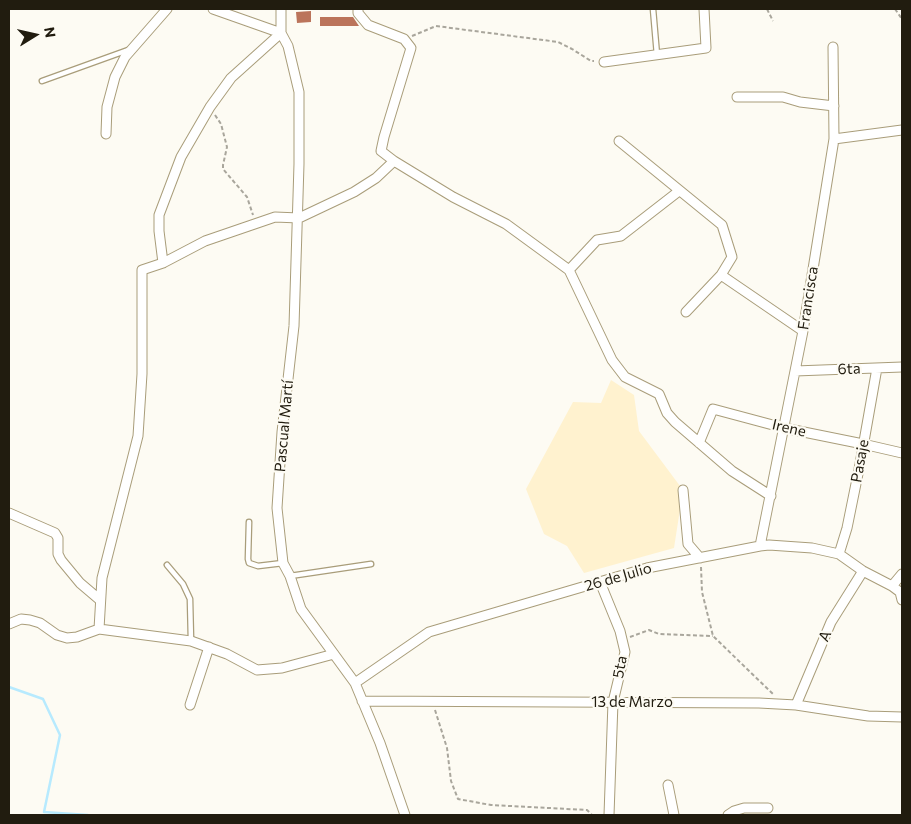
<!DOCTYPE html>
<meta charset="utf-8">
<style>
body{margin:0}
#map{position:relative;width:911px;height:824px;overflow:hidden;background:#fdfbf3;font-family:Commissioner,sans-serif}
canvas{display:block}
.frame{position:absolute;inset:0;border:10px solid #211c0f;pointer-events:none}
.north{position:absolute;left:10px;top:10px;width:50px;height:50px;-webkit-text-stroke:4px #fdfbf3;paint-order:stroke;rotate:80deg;font-size:14px;font-weight:700;line-height:20px;text-align:center;color:#211c0f}
.north::after{content:'';display:block;margin:auto;width:18px;height:22px;background:#211c0f;clip-path:polygon(50% 0,100% 100%,50% 72%,0 100%)}
</style>
<div id="map">
<canvas width="911" height="824"></canvas>
<div class="frame"></div>
<div class="north">N</div>
</div>
<script>
const ctx = document.querySelector('canvas').getContext('2d');
ctx.lineJoin = 'round';
function fill(path, color) { ctx.fillStyle = color; ctx.fill(path, 'evenodd'); }
const shape = rows => new Path2D(rows.map(r => 'M' + r).join(''));
function stroke(path, color, width, dash) { ctx.strokeStyle = color; ctx.lineWidth = width; ctx.lineCap = dash ? 'butt' : 'round'; ctx.setLineDash(dash || []); ctx.stroke(path); }
function write(font, color, halo, rows, align = 'center') {
  ctx.font = font + ' Commissioner,sans-serif'; ctx.lineWidth = 4.5; ctx.setLineDash([]); ctx.textBaseline = 'middle'; ctx.strokeStyle = halo; ctx.fillStyle = color; for (const [text, x, y, turn = 0] of rows) {
    ctx.save(); ctx.translate(x, y); ctx.rotate((+turn || 0) * Math.PI / 180); ctx.textAlign = isNaN(turn) ? turn : align; if (halo) ctx.strokeText(text, 0, 0); ctx.fillText(text, 0, 0); ctx.restore();
  }
}
const built = shape([
 [611,380,634,395,639,431,683,490,674,548,584,573,567,546,544,534,526,489,573,402,601,403]
]);
const stream = shape([
 [9,687,43,699,60,735,44,812,88,815]
]);
const building = shape([
 [311,11,311,22,297,23,296,12],
 [320,17,353,17,359,26,320,26]
]);
const path = shape([
 [767,9,773,21],
 [895,9,902,19],
 [412,36,436,26,543,40,558,42,572,49,591,61,594,61],
 [215,115,221,124,227,147,223,165,223,169,247,197,253,215],
 [701,567,702,592,713,636,774,695],
 [630,637,649,630,659,634,713,636],
 [435,710,447,748,451,781,458,799,491,805,587,810,592,815]
]);
const service = shape([
 [653,9,657,55],
 [42,81,128,50],
 [249,522,248,559,249,563,258,566,283,563],
 [167,565,183,584,190,599,191,641],
 [290,576,371,564]
]);
const minor = shape([
 [281,9,281,33,288,46,299,92,299,164,294,326,282,432,277,508,283,563,290,576,301,609,355,683,380,743,405,815],
 [358,9,358,13,368,25,404,39,411,48,384,137,381,151,394,161,453,197,506,224,569,270,612,360,625,377,659,394,667,413,675,422,732,471,771,496],
 [604,62,706,48,704,9],
 [737,97,783,97,800,102,834,106],
 [106,134,107,107,115,77,125,57,167,9],
 [834,139,902,130],
 [619,141,722,225,732,257,721,275,686,312],
 [163,263,159,231,159,215,181,157,210,107,231,78,281,33,213,9],
 [569,270,597,240,621,236,679,191],
 [721,275,803,331],
 [795,371,902,367],
 [699,443,713,409,784,428,863,444,902,453],
 [683,490,688,544,700,558],
 [9,513,55,533,58,538,58,554,61,560,80,583,100,600],
 [760,546,803,331,834,139,833,47],
 [839,554,847,528,860,464,877,368],
 [600,582,620,631,625,652,613,702,609,815],
 [892,586,902,574],
 [9,624,21,619,30,620,40,623,57,635,67,638,77,637,99,629,191,641,227,654,257,670,282,668,334,654],
 [99,629,102,578,138,436,142,374,142,270,163,263,205,241,275,217,299,218,354,192,376,178,394,161],
 [355,683,429,632,647,568,760,546,769,545,812,548,839,554,863,571,892,586,900,592,902,600],
 [362,701,759,703,796,705,868,716,902,717],
 [190,705,209,647],
 [796,705,831,622,863,571],
 [668,785,674,815],
 [728,815,734,811,744,808,768,808]
]);
const streetNames = [
 ["Francisca",808,298,-81],
 ["6ta",849,369,-2],
 ["Pascual Martí",284,426,-85],
 ["Irene",789,428,13],
 ["Pasaje",860,461,-80],
 ["26 de Julio",618,577,-16],
 ["A",825,636,-67],
 ["5ta",620,667,-79],
 ["13 de Marzo",632,702]
];
fill(built, '#fff2cf');
stroke(stream, '#b7eafe', 2.5);
fill(building, '#bb745b');
stroke(service, '#a99d7a', 7);
stroke(minor, '#a99d7a', 11);
stroke(path, '#a9a69c', 2, [4, 2.5]);
stroke(service, '#fff', 4.5);
stroke(minor, '#fff', 9);
write('15px', '#211c0f', '#fdfbf3', streetNames);
</script>
